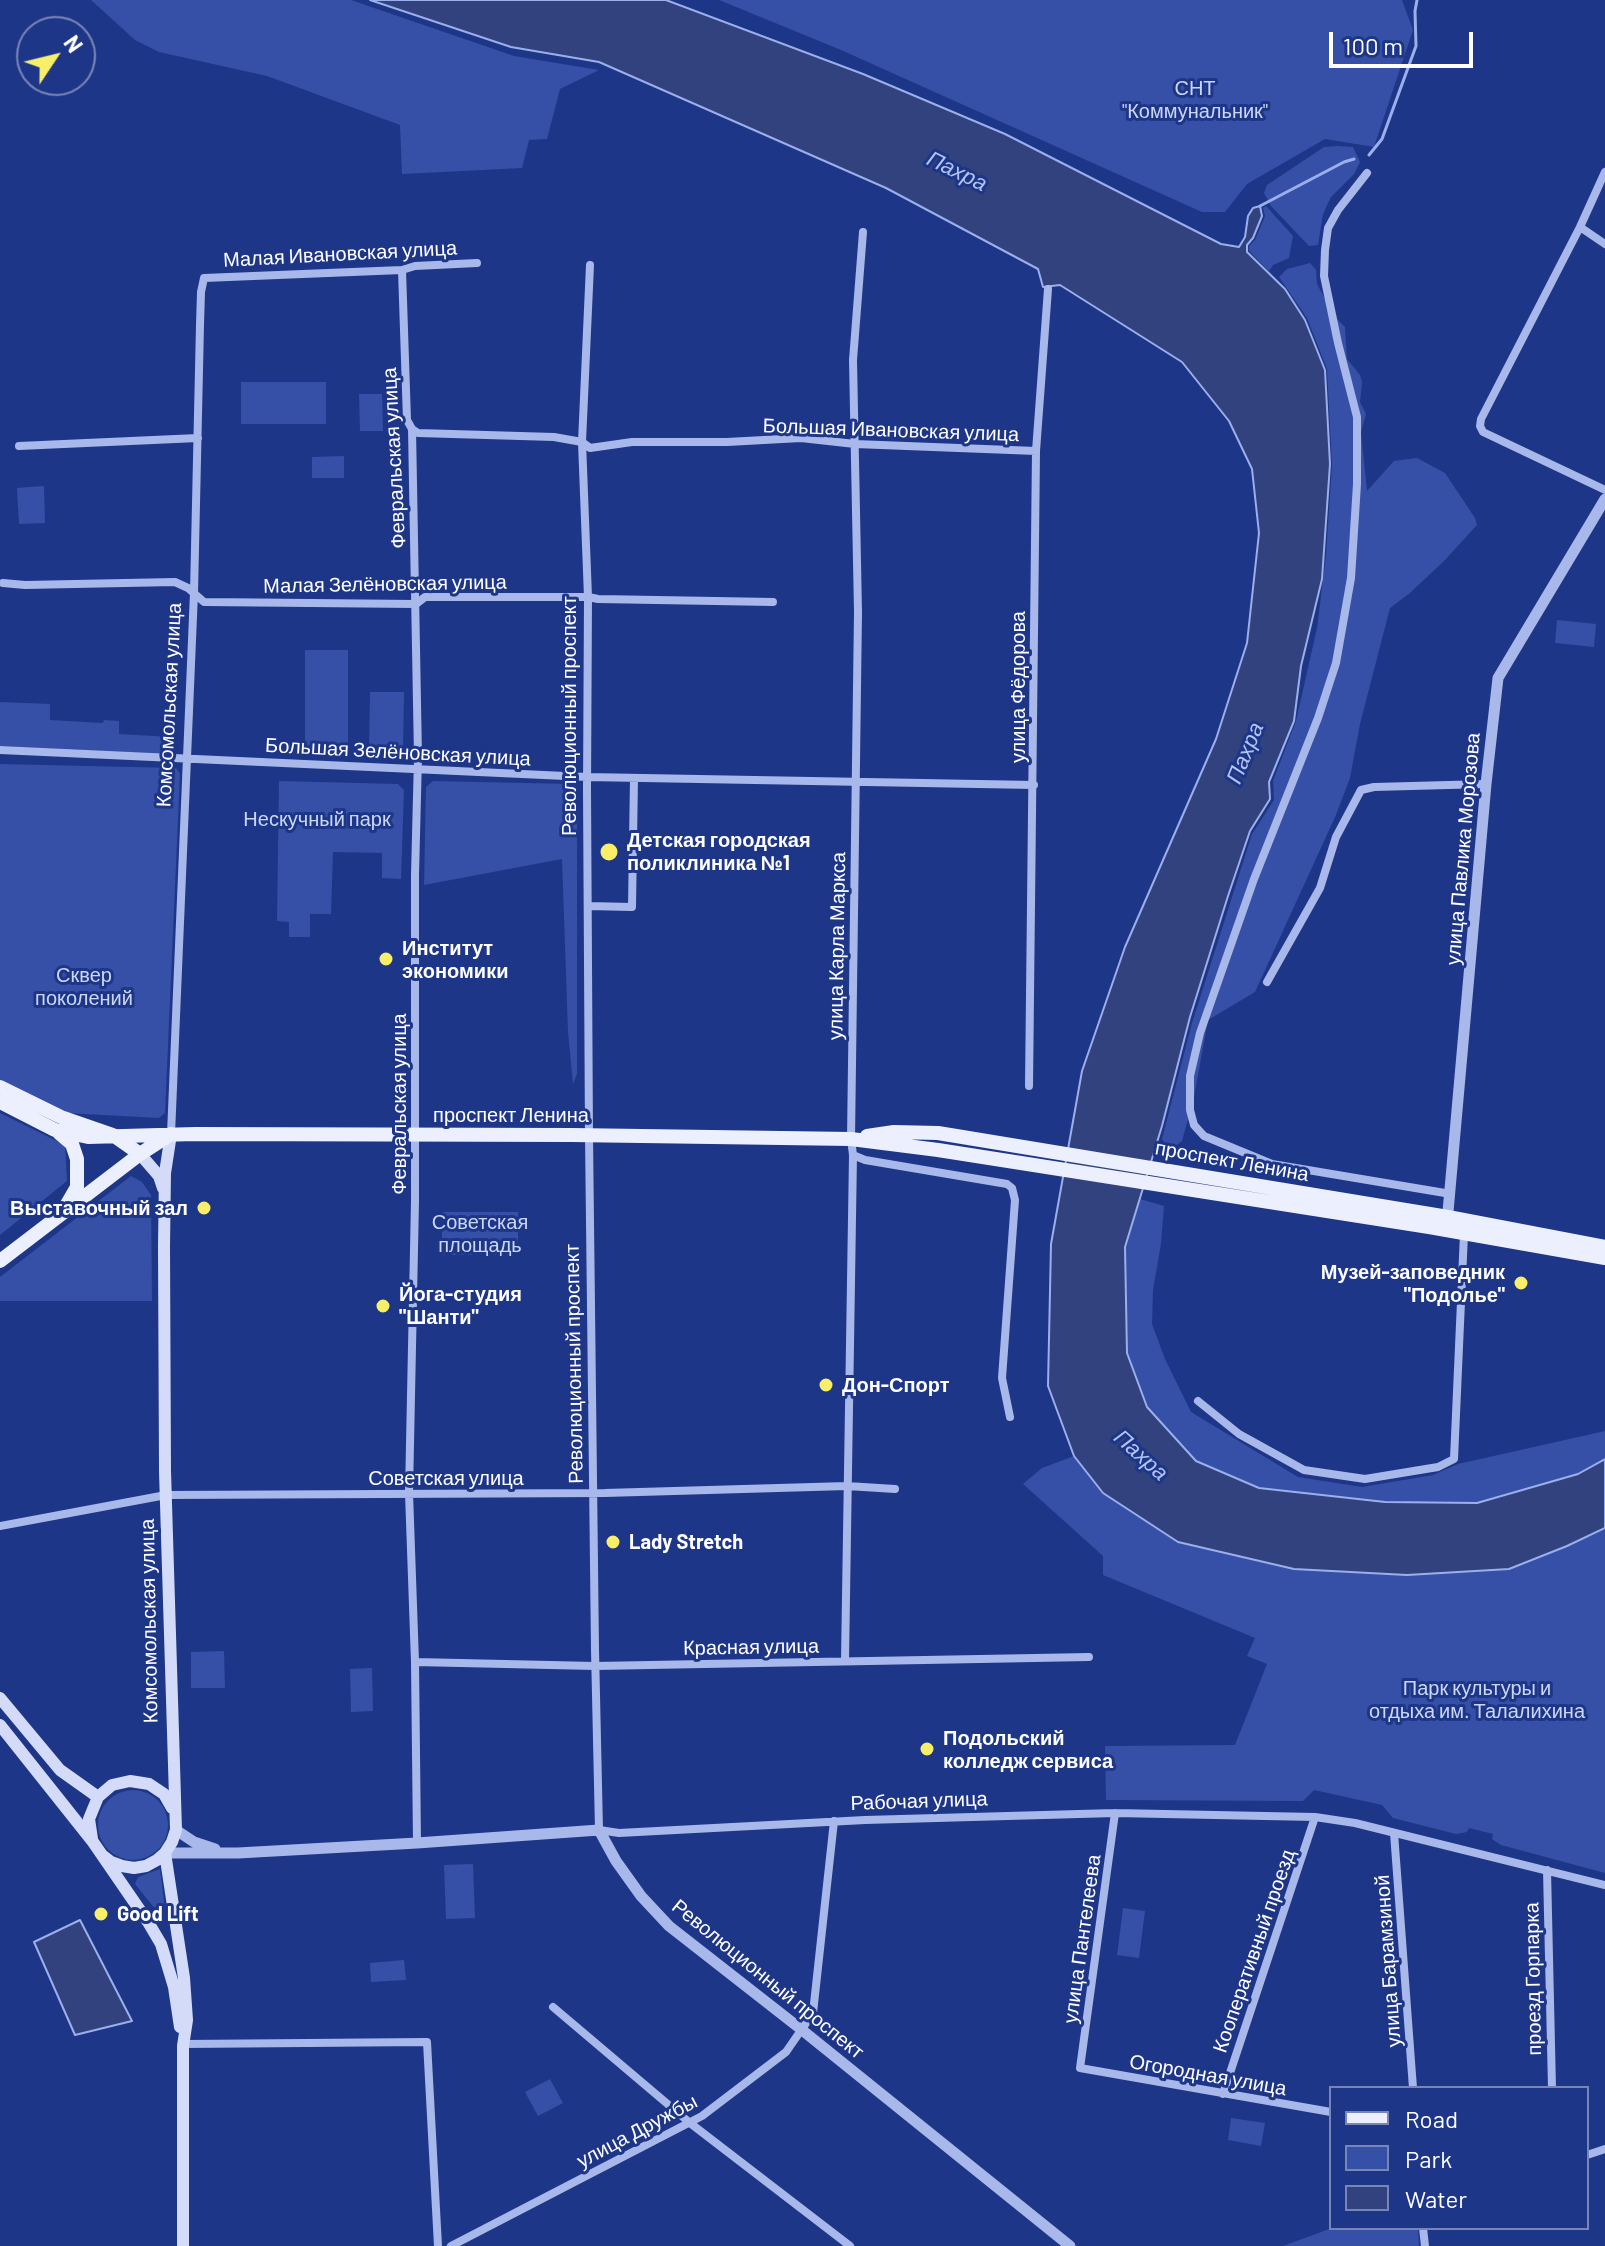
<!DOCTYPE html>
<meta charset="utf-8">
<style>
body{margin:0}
#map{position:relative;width:1605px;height:2246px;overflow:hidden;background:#1e3687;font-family:Barlow,sans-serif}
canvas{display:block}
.legend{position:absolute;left:1329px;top:2086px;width:260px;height:144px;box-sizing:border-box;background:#1e3687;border:2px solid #7886b7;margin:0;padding:10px 14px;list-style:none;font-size:24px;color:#fff}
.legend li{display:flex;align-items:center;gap:16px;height:40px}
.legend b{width:40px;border:2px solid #7886b7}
.north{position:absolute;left:16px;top:16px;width:80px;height:80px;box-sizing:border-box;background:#1e3687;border:2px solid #7886b7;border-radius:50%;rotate:55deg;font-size:22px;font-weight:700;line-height:32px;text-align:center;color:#fff}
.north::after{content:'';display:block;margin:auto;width:28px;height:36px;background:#f9ee67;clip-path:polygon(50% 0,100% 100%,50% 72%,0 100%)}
.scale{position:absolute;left:1329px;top:32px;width:144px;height:36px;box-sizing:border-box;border:4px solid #fff;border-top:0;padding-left:10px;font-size:24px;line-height:28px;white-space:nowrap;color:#fff;-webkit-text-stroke:6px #1e3687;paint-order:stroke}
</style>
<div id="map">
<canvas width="1605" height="2246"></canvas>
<ul class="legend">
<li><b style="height:10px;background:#eceffe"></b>Road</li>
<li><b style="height:22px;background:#3550a6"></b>Park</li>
<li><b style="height:22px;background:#31427f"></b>Water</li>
</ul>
<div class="north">N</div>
<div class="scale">100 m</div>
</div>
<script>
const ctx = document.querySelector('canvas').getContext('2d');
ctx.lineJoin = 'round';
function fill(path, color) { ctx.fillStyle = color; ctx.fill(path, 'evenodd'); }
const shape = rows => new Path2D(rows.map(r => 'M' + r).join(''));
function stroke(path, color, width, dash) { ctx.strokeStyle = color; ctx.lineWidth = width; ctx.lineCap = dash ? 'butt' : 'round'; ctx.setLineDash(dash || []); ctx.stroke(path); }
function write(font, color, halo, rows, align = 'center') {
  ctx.font = font + ' Barlow,sans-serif'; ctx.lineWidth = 6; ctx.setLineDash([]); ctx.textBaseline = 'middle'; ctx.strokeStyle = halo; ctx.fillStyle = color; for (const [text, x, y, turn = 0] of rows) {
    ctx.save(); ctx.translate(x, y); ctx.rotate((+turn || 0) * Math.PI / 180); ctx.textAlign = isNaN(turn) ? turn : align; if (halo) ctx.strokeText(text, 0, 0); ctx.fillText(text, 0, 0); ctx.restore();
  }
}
const green = shape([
 [91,0,351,0,514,56,599,70,560,89,547,139,529,140,522,168,402,174,400,125,267,76,159,52,135,40],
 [719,0,1402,0,1413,30,1374,147,1325,139,1247,184,1225,212,1202,212,841,50],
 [1337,146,1353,147,1360,162,1354,174,1331,197,1323,214,1318,245,1309,246,1271,206,1264,193,1267,185,1324,147],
 [1266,206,1293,236,1289,258,1273,265,1269,271,1249,251,1249,246,1255,240,1265,216,1263,208],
 [1310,263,1316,270,1317,284,1335,317,1345,327,1347,359,1360,375,1362,382,1360,402,1366,414,1361,432,1367,491,1394,461,1417,458,1445,473,1475,518,1477,525,1445,560,1410,593,1390,608,1360,724,1350,778,1336,815,1255,992,1208,1020,1194,1097,1182,1141,1173,1148,1166,1145,1162,1139,1192,1023,1252,834,1274,800,1273,781,1296,721,1317,628,1326,555,1332,465,1327,369,1307,318,1279,277,1287,269],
 [241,382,326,382,326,424,241,424],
 [359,394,382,394,383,431,360,431],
 [344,456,344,478,312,478,312,457],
 [44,486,45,523,19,524,17,488],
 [1557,620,1596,624,1594,647,1555,643],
 [305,650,348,650,348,748,305,748],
 [370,692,404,692,403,753,369,753],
 [0,702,50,704,50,720,103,723,104,720,119,721,119,734,171,737,171,754,0,746],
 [0,764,176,768,180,774,165,1113,159,1118,66,1113,0,1080],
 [279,781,398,784,404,790,401,879,382,878,382,853,333,852,331,914,310,914,310,937,289,937,289,922,277,921],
 [433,781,571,784,577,791,577,1074,573,1084,568,1032,562,859,424,885,426,787],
 [0,1113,65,1145,67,1181,0,1235],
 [131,1176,142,1182,151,1195,152,1301,0,1301,0,1277],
 [1140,1199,1164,1206,1161,1244,1153,1290,1152,1324,1165,1359,1191,1412,1298,1477,1362,1487,1433,1475,1458,1464,1605,1431,1605,1459,1578,1474,1477,1503,1385,1502,1259,1488,1196,1461,1147,1407,1128,1355,1125,1247],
 [442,1212,518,1212,518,1255,442,1255],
 [1074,1456,1103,1494,1294,1569,1407,1575,1567,1546,1605,1528,1605,1873,1501,1845,1492,1839,1493,1834,1469,1828,1467,1832,1456,1834,1393,1818,1382,1805,1314,1790,1303,1801,1106,1800,1105,1746,1235,1745,1267,1664,1247,1656,1255,1638,1103,1575,1103,1556,1023,1484,1042,1468],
 [224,1651,225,1688,191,1688,191,1652],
 [372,1668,373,1711,351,1712,350,1669],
 '98 1825a35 35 0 1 1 70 0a35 35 0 1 1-70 0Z',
 [473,1864,475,1918,446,1919,444,1865],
 [160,1869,166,1918,164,1920,135,1884,138,1877],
 [1123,1908,1145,1911,1139,1958,1117,1955],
 [404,1960,406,1980,371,1982,370,1963],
 [550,2079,563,2103,538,2116,525,2092],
 [1231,2118,1265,2123,1261,2146,1228,2140],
 [1332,2228,1418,2228,1419,2246,1283,2246]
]);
const water = shape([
 [370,0,666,0,863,74,1005,134,1221,244,1239,247,1245,237,1248,216,1253,208,1260,206,1262,216,1253,238,1247,245,1247,252,1285,289,1305,320,1325,370,1330,464,1322,579,1301,666,1294,721,1269,782,1270,799,1250,831,1228,896,1190,1017,1162,1126,1125,1247,1127,1353,1147,1407,1196,1461,1259,1488,1385,1502,1477,1503,1578,1474,1605,1459,1605,1528,1567,1546,1509,1569,1407,1575,1294,1569,1178,1542,1103,1493,1074,1456,1048,1386,1051,1244,1082,1071,1125,947,1216,739,1247,643,1259,533,1252,469,1229,421,1182,362,1060,285,1043,287,1038,269,886,188,599,62,511,47,370,0],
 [80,1920,132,2021,75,2035,34,1942,80,1920]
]);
const stream = shape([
 [1369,155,1382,139,1416,46,1415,11,1417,0],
 [1260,206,1344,162,1354,159]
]);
const minor = shape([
 [1605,172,1580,227,1481,419,1480,426,1483,432,1605,490],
 [1367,173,1338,210,1328,228,1325,250,1324,276,1338,343,1357,417,1357,484,1351,578,1336,663,1318,718,1254,879,1200,1033,1190,1076,1190,1110,1194,1125,1204,1136,1272,1164,1451,1194],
 [1580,227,1605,244],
 [590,265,582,442,588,597,587,790,589,1136,595,1650,599,1830,619,1833,865,1820,1115,1813,1315,1817,1355,1823,1605,1885],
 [402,270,407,420,412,429,418,757,415,875,415,1201,409,1493,415,1662,417,1843],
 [412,429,418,433,554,437,582,442,590,448,632,442,727,442,801,438,855,444,1036,451],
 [19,446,198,438],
 [3,583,25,585,175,582,188,588,204,602,416,604,425,597,588,597,598,599,773,602],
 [0,750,587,777,1034,785],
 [588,906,632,907,634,778],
 [1267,982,1320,888,1336,837,1361,790,1374,787,1486,784],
 [1029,1086,1036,451,1048,289],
 [171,1134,194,593,200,325,201,292,204,278,402,270,415,266,477,263],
 [853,1155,865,1160,1007,1184,1012,1188,1015,1200,1002,1378,1010,1417],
 [1198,1401,1239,1434,1304,1470,1365,1479,1438,1467,1454,1459,1464,1234],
 [0,1526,166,1495,605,1493,847,1486,895,1489],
 [845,1660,853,1155,851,1139,858,612,853,360,863,232],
 [415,1662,595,1666,1089,1657],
 [1115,1813,1080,2068,1331,2112],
 [1394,1833,1413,2088],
 [1547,1870,1552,2088],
 [553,2007,690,2123,850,2246],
 [184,2044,427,2042,438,2246],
 [1223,2094,1315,1817],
 [1587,2155,1605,2149],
 [1423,2228,1425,2246],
 [451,2246,702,2116,786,2052,813,2013,834,1821]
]);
const tertiary = shape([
 [1447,1223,1486,784,1498,678,1605,499],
 [176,1830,194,1842,215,1849],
 [165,1853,238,1853,417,1843,599,1830,616,1861,641,1896,669,1926,802,2030,1070,2246]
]);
const secondary = shape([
 [140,1154,159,1176,163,1188],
 [0,1698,60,1770,98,1797],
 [0,1725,93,1842,148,1922,161,1944,174,1987,180,2027],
 [92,1839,89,1819,98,1797,112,1785,130,1781,149,1784,164,1794,172,1808],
 [165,1853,184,1978,187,2020,183,2046,183,2246],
 [102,1855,111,1862,122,1866,134,1868,146,1866,157,1860,165,1853,172,1842,176,1830,165,1471,164,1246,165,1173,171,1134]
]);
const primary = shape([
 [0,1087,61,1117,113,1135,140,1154],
 [0,1102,55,1130,88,1137,195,1134,572,1135,851,1139,938,1150,1429,1227,1605,1258],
 [59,1133,72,1144,77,1159,77,1187,66,1206],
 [867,1136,894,1132,938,1133,1448,1217,1605,1247],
 [0,1261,140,1154,171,1134]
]);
const markers = [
 [609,852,10,"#f9ee67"],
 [386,959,8,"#f9ee67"],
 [204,1208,8,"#f9ee67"],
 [1521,1283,8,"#f9ee67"],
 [383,1306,8,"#f9ee67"],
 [826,1385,8,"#f9ee67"],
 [613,1542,8,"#f9ee67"],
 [927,1749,8,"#f9ee67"],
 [101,1914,8,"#f9ee67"]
];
const parkNames = [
 ["СНТ",1195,88],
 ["\"Коммунальник\"",1195,111],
 ["Нескучный парк",317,819],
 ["Сквер",84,975],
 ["поколений",84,998],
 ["Советская",480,1222],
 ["площадь",480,1245],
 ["Парк культуры и",1477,1688],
 ["отдыха им. Талалихина",1477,1711]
];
const streetNames = [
 ["Малая Ивановская улица",340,254,-3],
 ["Большая Ивановская улица",891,430,2],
 ["Февральская улица",394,458,-93],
 ["Малая Зелёновская улица",385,584,-1],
 ["улица Фёдорова",1018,687,-90],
 ["Комсомольская улица",169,705,-87],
 ["Революционный проспект",569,716,-90],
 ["Большая Зелёновская улица",398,752,3],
 ["улица Павлика Морозова",1463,849,-85],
 ["улица Карла Маркса",837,946,-89],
 ["Февральская улица",399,1104,-90],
 ["проспект Ленина",511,1115],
 ["проспект Ленина",1232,1161,10],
 ["Революционный проспект",574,1364,-91],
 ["Советская улица",446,1478],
 ["Комсомольская улица",149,1621,-91],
 ["Красная улица",751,1647,-1],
 ["Рабочая улица",919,1801,-2],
 ["улица Пантелеева",1082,1939,-82],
 ["Кооперативный проезд",1254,1951,-71],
 ["улица Барамзиной",1388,1961,-94],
 ["Революционный проспект",768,1979,39],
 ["проезд Горпарка",1533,1979,-91],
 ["Огородная улица",1208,2075,10],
 ["улица Дружбы",637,2131,-28]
];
const poiNames = [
 ["Детская городская",627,840],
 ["поликлиника №1",627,863],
 ["Институт",402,948],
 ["экономики",402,971],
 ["Выставочный зал",188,1208,"right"],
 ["Музей-заповедник",1505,1272,"right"],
 ["\"Подолье\"",1505,1295,"right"],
 ["Йога-студия",399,1294],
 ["\"Шанти\"",399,1317],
 ["Дон-Спорт",842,1385],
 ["Lady Stretch",629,1542],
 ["Подольский",943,1738],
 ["колледж сервиса",943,1761],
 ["Good Lift",117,1914]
];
const waterNames = [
 ["Пахра",957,171,26],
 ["Пахра",1245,753,-68],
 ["Пахра",1141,1455,42]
];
fill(green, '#3550a6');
fill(water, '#31427f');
stroke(water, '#9bafec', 2);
stroke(stream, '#9bafec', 3);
stroke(minor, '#a8b8eb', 8);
stroke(tertiary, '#a8b8eb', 11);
stroke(secondary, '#d3dbf8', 12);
stroke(primary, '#eceffe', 14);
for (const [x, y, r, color] of markers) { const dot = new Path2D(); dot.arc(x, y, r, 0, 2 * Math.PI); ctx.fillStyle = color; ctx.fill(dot); stroke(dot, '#1e3687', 3); }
write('20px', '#ccd7f8', '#1e3687', parkNames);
write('20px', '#fff', '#1e3687', streetNames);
write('bold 20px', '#fff', '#1e3687', poiNames, 'left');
write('italic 22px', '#b3c3f2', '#1e3687', waterNames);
</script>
